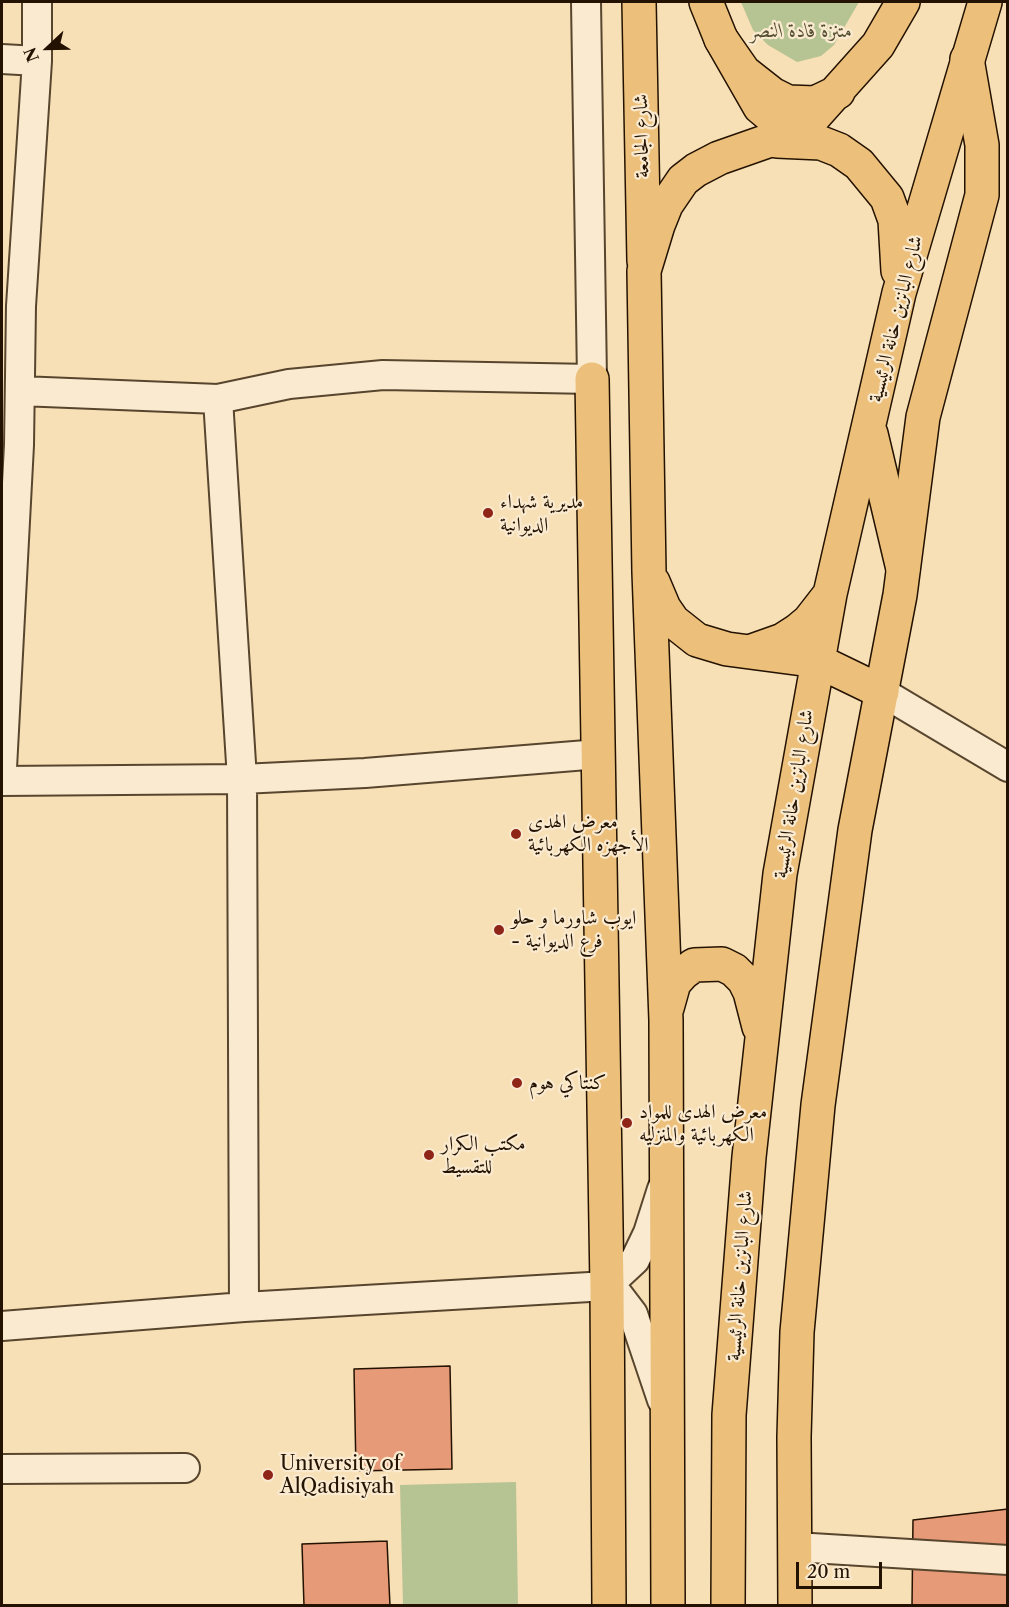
<!DOCTYPE html>
<meta charset="utf-8">
<style>
body{margin:0}
#map{position:relative;width:1009px;height:1607px;overflow:hidden;background:#f7dfb6;font-family:"Libre Caslon Text",serif}
canvas{display:block}
.frame{position:absolute;inset:0;border:3px solid #231200;pointer-events:none}
.north{position:absolute;left:18px;top:18px;width:60px;height:60px;-webkit-text-stroke:4px #faead0;paint-order:stroke;rotate:248deg;font-size:16px;font-weight:700;line-height:24px;text-align:center;color:#231200}
.north::after{content:'';display:block;margin:auto;width:21px;height:27px;background:#231200;clip-path:polygon(50% 0,100% 100%,50% 72%,0 100%)}
.scale{position:absolute;left:796px;top:1562px;width:86px;height:27px;box-sizing:border-box;border:3px solid #231200;border-top:0;padding-left:8px;font-size:18px;line-height:21px;white-space:nowrap;color:#231200;-webkit-text-stroke:4px #faead0;paint-order:stroke}
</style>
<div id="map">
<canvas width="1009" height="1607"></canvas>
<div class="frame"></div>
<div class="north">N</div>
<div class="scale">20 m</div>
</div>
<script>
const ctx = document.querySelector('canvas').getContext('2d');
ctx.lineJoin = 'round';
function fillPath(path, color) {
  ctx.fillStyle = color;
  ctx.fill(path, 'evenodd');
}
function shape(rows) {
  const path = new Path2D();
  for (const r of rows) {
    path.moveTo(r[0], r[1]);
    for (let i = 2; i < r.length; i += 2) path.lineTo(r[i], r[i + 1]);
  }
  return path;
}
function strokePath(path, color, width, dash) {
  ctx.strokeStyle = color;
  ctx.lineWidth = width;
  ctx.lineCap = dash ? 'butt' : 'round';
  ctx.setLineDash(dash || []);
  ctx.stroke(path);
}
function write(font, color, halo, rows, align = 'center') {
  ctx.font = font + ' "Libre Caslon Text",Amiri,serif';
  ctx.lineWidth = 4.5;
  ctx.setLineDash([]);
  ctx.textBaseline = 'middle';
  ctx.strokeStyle = halo;
  ctx.fillStyle = color;
  for (const [text, x, y, turn = 0] of rows) {
    ctx.save();
    ctx.translate(x, y);
    ctx.rotate((+turn || 0) * Math.PI / 180);
    ctx.textAlign = isNaN(turn) ? turn : align;
    if (halo) ctx.strokeText(text, 0, 0);
    ctx.fillText(text, 0, 0);
    ctx.restore();
  }
}
const green = shape([
 [741,2,859,2,834,45,821,56,797,62,768,45,753,30],
 [516,1482,518,1605,403,1605,400,1485]
]);
const building = shape([
 [450,1366,452,1469,356,1471,354,1369,450,1366],
 [1008,1509,1008,1606,912,1606,913,1520,1008,1509],
 [387,1541,390,1606,304,1606,302,1544,387,1541]
]);
const minor = shape([
 [2,59,37,61],
 [20,391,218,399,289,384,383,375,592,379,586,2],
 [218,399,242,779,244,1307],
 [882,692,1008,767],
 [2,768,19,445,21,306,37,61,37,2],
 [2,781,242,779,365,773,599,754],
 [607,1286,617,1293,633,1314,662,1400],
 [2,1326,244,1307,607,1286,635,1260,648,1233,662,1189],
 [2,1469,185,1468],
 [795,1547,1008,1560]
]);
const major = shape([
 [639,2,644,261],
 [706,2,721,39,760,107,790,132,814,140],
 [592,379,607,1286,609,1606],
 [795,1606,794,1437,797,1332,818,1105,855,830,900,595,923,417,982,195,982,145,967,59]
]);
const highway = shape([
 [721,39,744,72,772,94,788,102,815,103,838,92],
 [777,141,821,143,839,150,859,164,887,198,895,220,898,271],
 [871,434,903,569],
 [653,582,664,608,673,621,697,640,727,649,818,661,882,692],
 [752,651,783,640,797,631,809,621,830,594],
 [667,1008,674,983,683,973,694,965,722,964,734,970,744,980,750,992,759,1027],
 [668,1606,666,1020,649,572,644,271,658,225,666,205,683,180,696,170,719,158,779,137,810,121,878,45,903,2],
 [728,1606,729,1415,749,1157,780,874,830,594,899,293,985,2]
]);
const markers = [
 [488,513,6,"#8f2418"],
 [516,834,6,"#8f2418"],
 [499,930,6,"#8f2418"],
 [517,1083,6,"#8f2418"],
 [627,1123,6,"#8f2418"],
 [429,1155,6,"#8f2418"],
 [268,1475,6,"#8f2418"]
];
const parkNames = [
 ["متنزة قادة النصر",801,31]
];
const streetNames = [
 ["شارع الجامعة",642,136,-91],
 ["شارع البانزين خانة الرئيسية",896,319,-76],
 ["شارع البانزين خانة الرئيسية",794,794,-81],
 ["شارع البانزين خانة الرئيسية",740,1276,-86]
];
const poiNames = [
 ["مديرية شهداء",500,502],
 ["الديوانية",500,525],
 ["معرض الهدى",528,822],
 ["الأجهزه الكهربائية",528,845],
 ["ايوب شاورما و حلو",511,918],
 ["- فرع الديوانية",511,941],
 ["كنتاكي هوم",529,1083],
 ["معرض الهدى للمواد",639,1112],
 ["الكهربائية والمنزليه",639,1135],
 ["مكتب الكرار",441,1144],
 ["للتقسيط",441,1167],
 ["University of",280,1464],
 ["AlQadisiyah",280,1487]
];
fillPath(green, '#b6c393');
fillPath(building, '#e69a77');
strokePath(building, '#231200', 1.5);
strokePath(minor, '#58452e', 32);
strokePath(major, '#231200', 36);
strokePath(highway, '#231200', 36);
strokePath(minor, '#faead0', 28);
strokePath(major, '#ecc07b', 33);
strokePath(highway, '#ecc07b', 33);
for (const [x, y, r, color] of markers) {
  const dot = new Path2D();
  dot.arc(x, y, r, 0, 2 * Math.PI);
  ctx.fillStyle = color;
  ctx.fill(dot);
  strokePath(dot, '#faead0', 2);
}
write('italic 20px', '#565033', '#faead0', parkNames);
write('20px', '#231200', '#faead0', streetNames);
write('20px', '#231200', '#faead0', poiNames, 'left');
</script>
